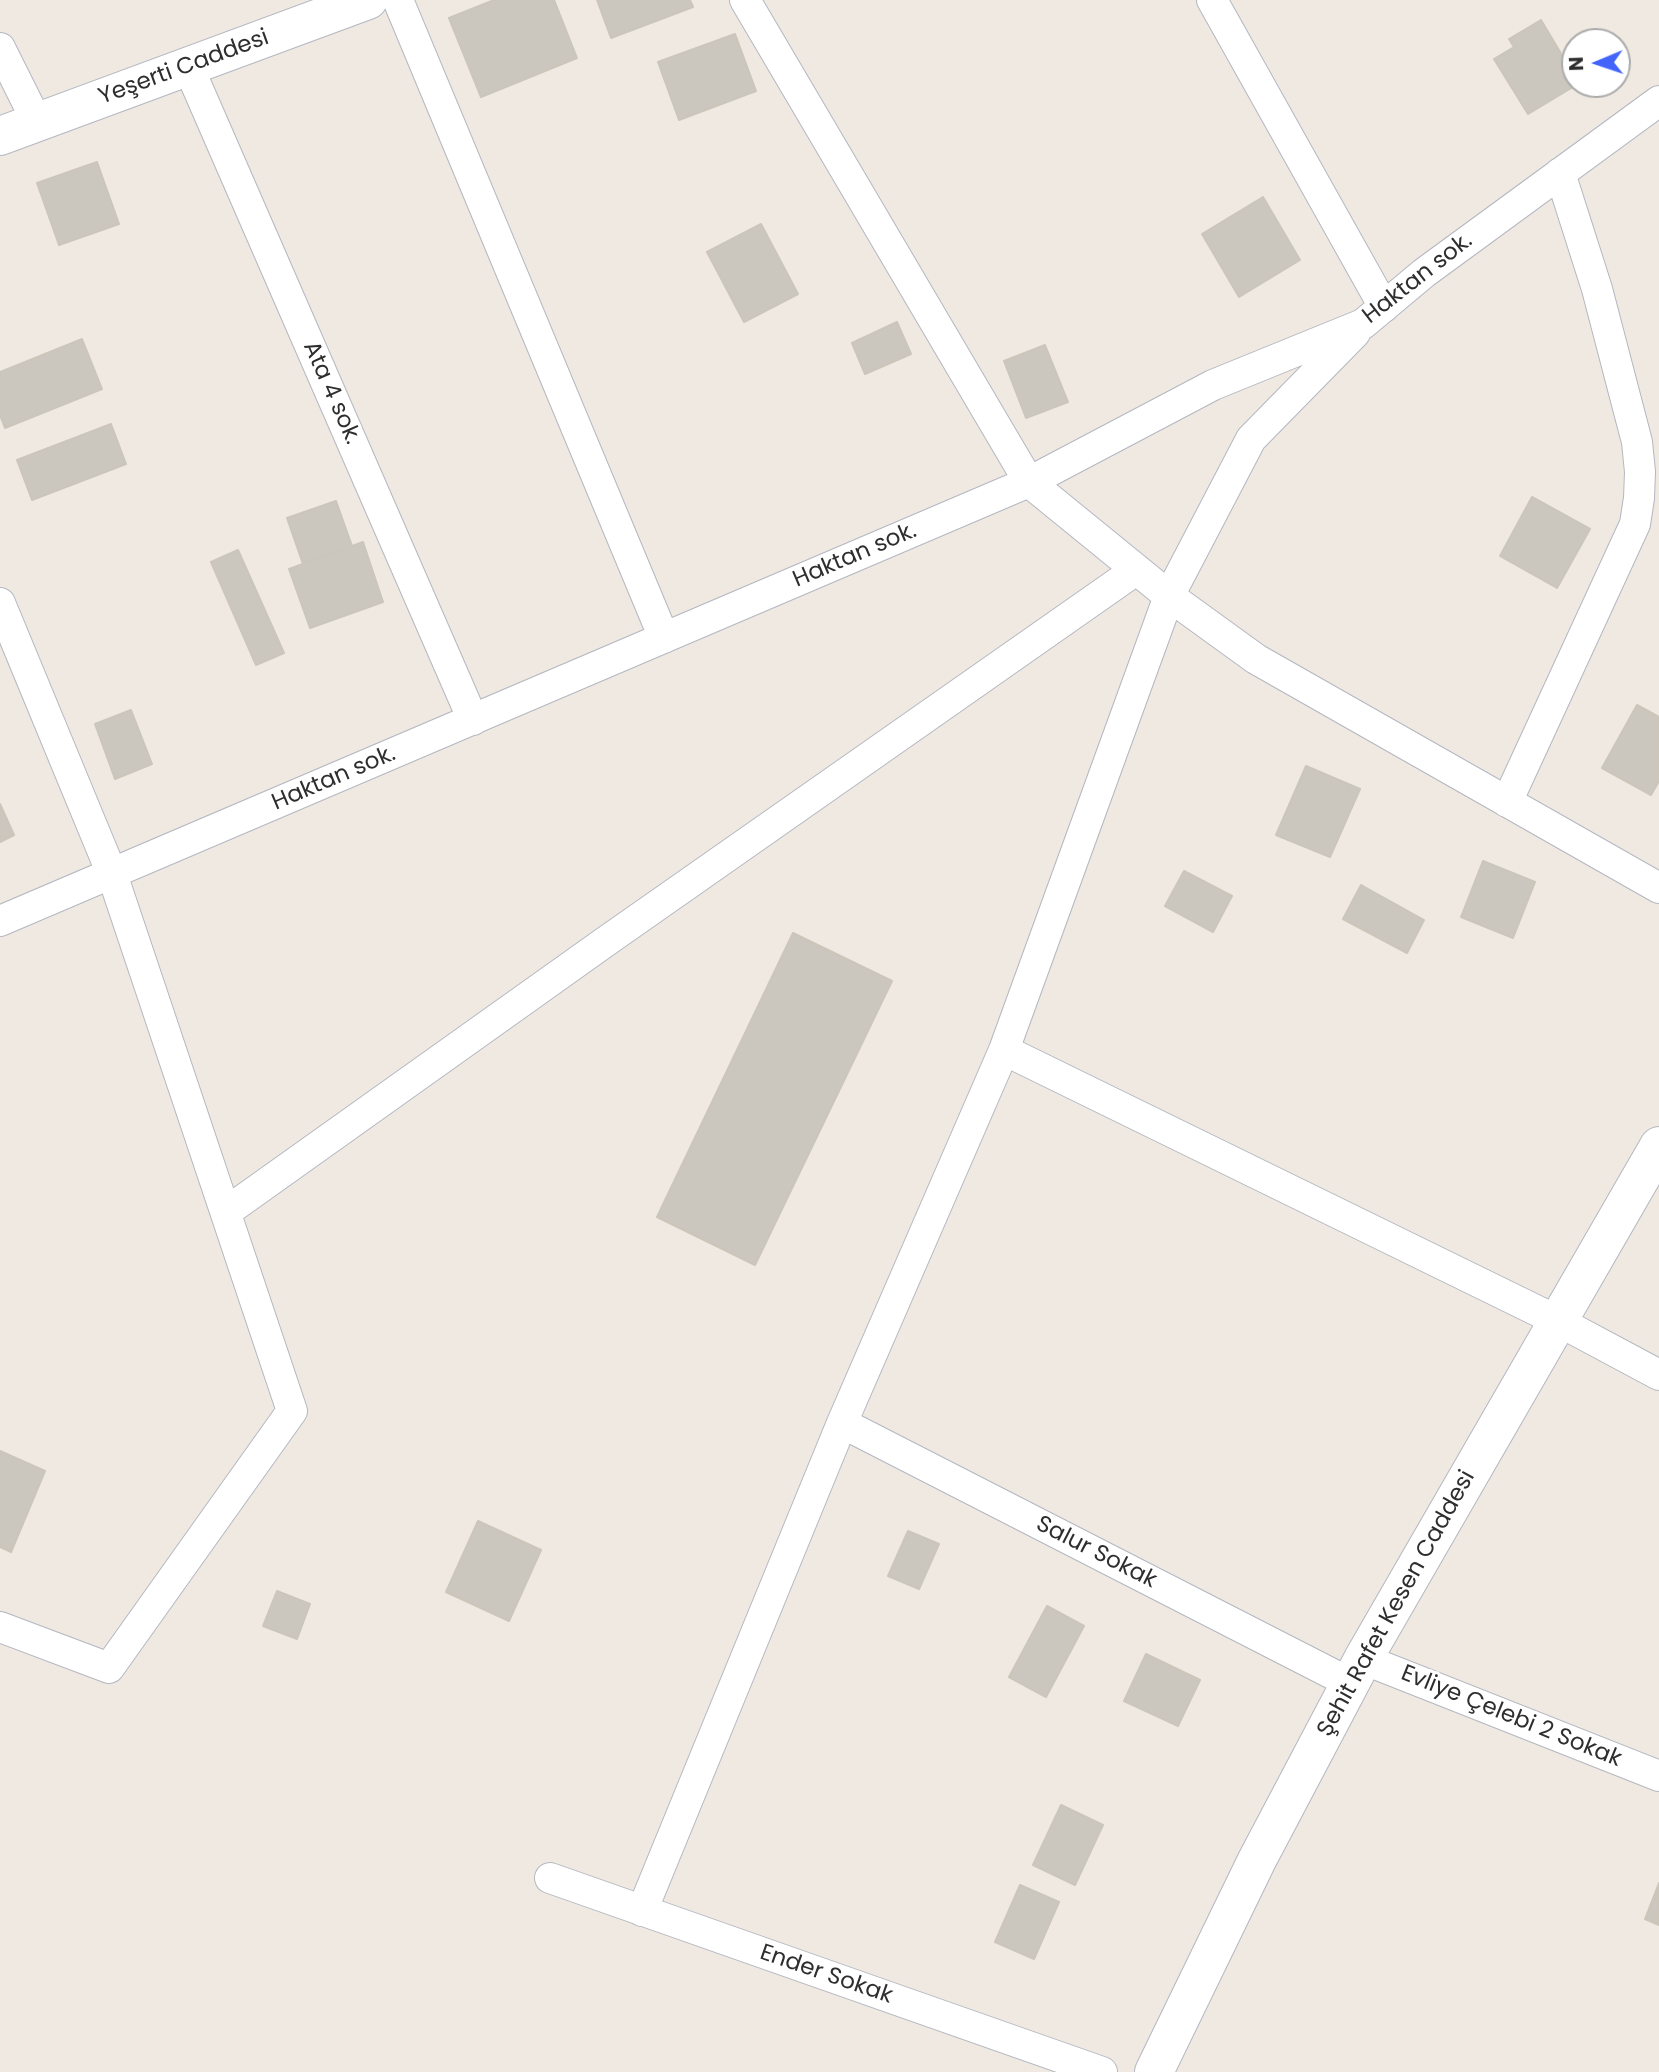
<!DOCTYPE html>
<meta charset="utf-8">
<style>
body{margin:0}
#map{position:relative;width:1659px;height:2072px;overflow:hidden;background:#efe9e1;font-family:Poppins,sans-serif}
canvas{display:block}
.north{position:absolute;left:1561px;top:28px;width:70px;height:70px;box-sizing:border-box;background:#fff;border:2px solid #ababab;border-radius:50%;rotate:268deg;font-size:19px;font-weight:700;line-height:28px;text-align:center;color:#2e2e2e}
.north::after{content:'';display:block;margin:auto;width:24px;height:32px;background:#4264fb;clip-path:polygon(50% 0,100% 100%,50% 72%,0 100%)}
</style>
<div id="map">
<canvas width="1659" height="2072"></canvas>
<div class="north">N</div>
</div>
<script>
const ctx = document.querySelector('canvas').getContext('2d');
ctx.lineJoin = 'round';
function fillPath(path, color) {
  ctx.fillStyle = color;
  ctx.fill(path, 'evenodd');
}
function shape(rows) {
  const path = new Path2D();
  for (const r of rows) {
    path.moveTo(r[0], r[1]);
    for (let i = 2; i < r.length; i += 2) path.lineTo(r[i], r[i + 1]);
  }
  return path;
}
function strokePath(path, color, width, dash) {
  ctx.strokeStyle = color;
  ctx.lineWidth = width;
  ctx.lineCap = dash ? 'butt' : 'round';
  ctx.setLineDash(dash || []);
  ctx.stroke(path);
}
function write(font, color, halo, rows, align = 'center') {
  ctx.font = font + ' Poppins,sans-serif';
  ctx.lineWidth = 6;
  ctx.setLineDash([]);
  ctx.textBaseline = 'middle';
  ctx.strokeStyle = halo;
  ctx.fillStyle = color;
  for (const [text, x, y, turn = 0] of rows) {
    ctx.save();
    ctx.translate(x, y);
    ctx.rotate((+turn || 0) * Math.PI / 180);
    ctx.textAlign = isNaN(turn) ? turn : align;
    if (halo) ctx.strokeText(text, 0, 0);
    ctx.fillText(text, 0, 0);
    ctx.restore();
  }
}
const building = shape([
 [494,0,554,0,577,58,481,97,449,18,494,0],
 [597,0,690,0,693,7,611,38,597,0],
 [1541,20,1575,77,1575,84,1578,84,1528,114,1494,59,1514,47,1509,39,1541,20],
 [735,34,756,91,679,120,658,62,735,34],
 [97,162,119,224,59,245,37,183,97,162],
 [1263,197,1300,260,1239,297,1202,234,1263,197],
 [761,224,798,294,744,322,707,252,761,224],
 [897,322,911,354,865,374,852,343,897,322],
 [82,339,102,389,5,428,0,415,0,372,82,339],
 [1045,345,1068,402,1026,418,1004,361,1045,345],
 [111,424,126,464,32,500,17,460,111,424],
 [1532,497,1590,529,1557,588,1500,556,1532,497],
 [336,501,352,546,303,564,287,518,336,501],
 [363,542,383,602,310,628,289,569,363,542],
 [238,550,284,653,256,665,211,562,238,550],
 [1637,705,1659,717,1659,781,1651,795,1602,768,1637,705],
 [131,710,152,764,115,779,95,724,131,710],
 [1306,766,1360,789,1330,857,1276,835,1306,766],
 [0,804,14,835,0,842,0,804],
 [1483,861,1535,882,1513,938,1461,917,1483,861],
 [1184,871,1232,896,1213,932,1165,906,1184,871],
 [1361,885,1424,920,1407,953,1343,919,1361,885],
 [793,933,892,981,755,1265,657,1217,793,933],
 [0,1451,45,1471,11,1552,0,1547,0,1451],
 [478,1521,541,1550,509,1621,446,1592,478,1521],
 [908,1531,939,1544,919,1589,888,1576,908,1531],
 [277,1591,310,1604,297,1639,263,1626,277,1591],
 [1047,1606,1084,1626,1046,1697,1009,1677,1047,1606],
 [1146,1654,1200,1680,1178,1726,1124,1701,1146,1654],
 [1061,1805,1103,1825,1075,1885,1033,1865,1061,1805],
 [1659,1883,1659,1925,1645,1919,1659,1883],
 [1020,1885,1059,1902,1034,1959,995,1942,1020,1885]
]);
const minor = shape([
 [398,0,664,638],
 [745,0,1029,482,1169,596,1256,659,1659,888],
 [1212,0,1384,307],
 [0,48,37,122],
 [188,66,473,720],
 [0,603,112,874,292,1411,109,1668,0,1627],
 [1507,802,1635,524,1639,498,1640,472,1637,442,1597,289,1560,173],
 [0,921,1029,482,1213,385,1363,324,1424,273,1659,101],
 [1004,1050,1558,1321,1659,1375],
 [226,1212,605,942,1136,570],
 [842,1423,1350,1683],
 [1363,1659,1659,1776],
 [550,1878,1102,2072],
 [642,1911,842,1423,1004,1050,1169,596,1251,439,1355,333]
]);
const tertiary = shape([
 [0,136,368,0],
 [1154,2072,1257,1860,1363,1659,1659,1146]
]);
const streetNames = [
 ["Yeşerti Caddesi",184,68,-20],
 ["Haktan sok.",1418,279,-38],
 ["Ata 4 sok.",331,393,66],
 ["Haktan sok.",855,556,-23],
 ["Haktan sok.",334,779,-23],
 ["Salur Sokak",1096,1553,27],
 ["Şehit Rafet Kesen Caddesi",1397,1604,-61],
 ["Evliye Çelebi 2 Sokak",1511,1717,22],
 ["Ender Sokak",826,1975,19]
];
fillPath(building, '#cbc7bf');
strokePath(building, '#cbc5ba', 2);
strokePath(minor, '#b4b7c1', 32);
strokePath(tertiary, '#b4b7c1', 40);
strokePath(minor, '#fff', 30);
strokePath(tertiary, '#fff', 38);
write('23px', '#2e2e2e', '#fff', streetNames);
</script>
